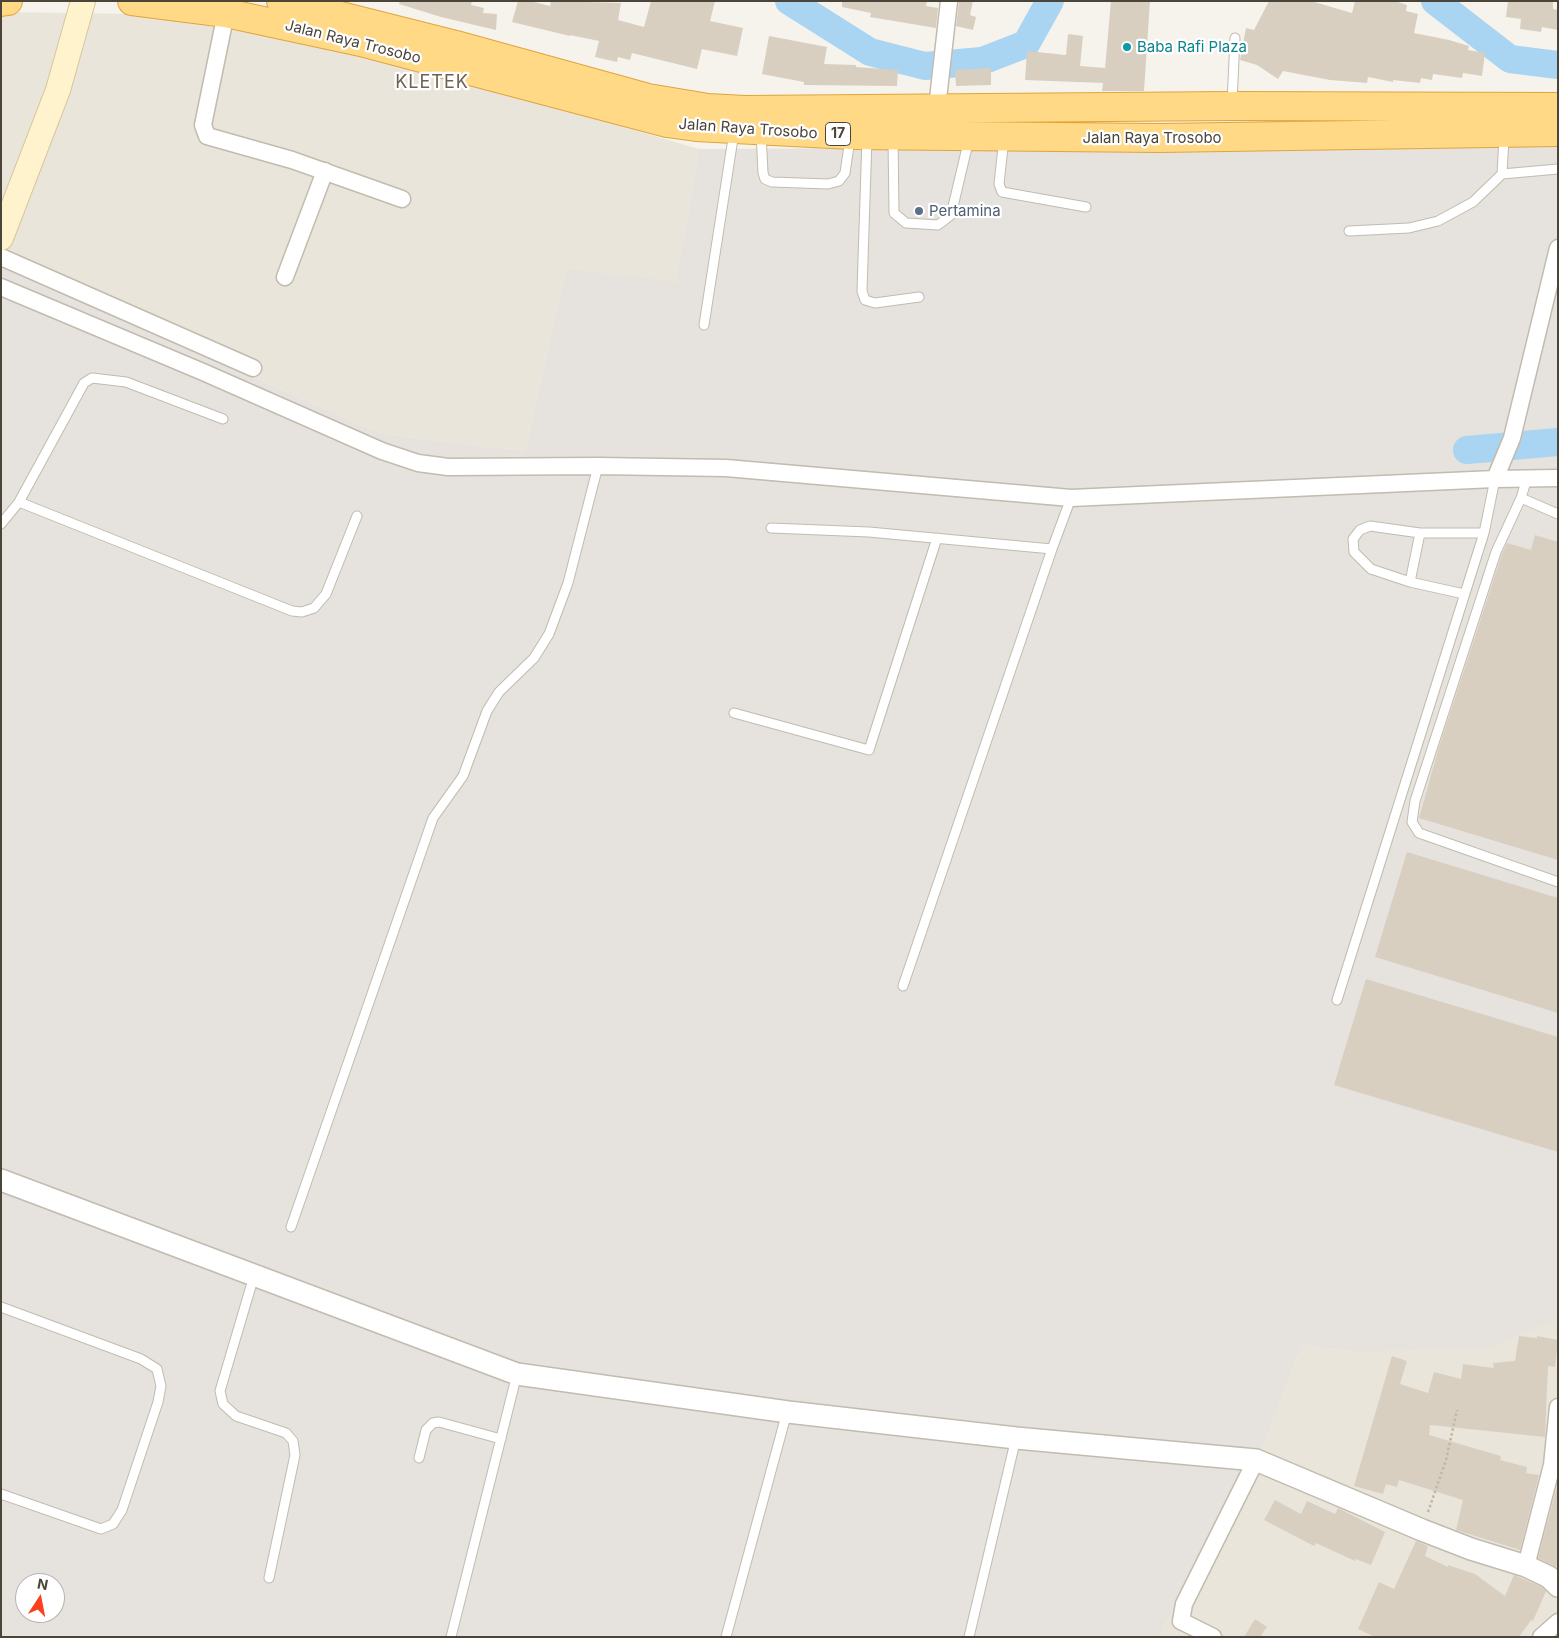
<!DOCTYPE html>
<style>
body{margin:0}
#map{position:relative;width:1559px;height:1638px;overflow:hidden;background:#f6f3ec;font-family:Inter,sans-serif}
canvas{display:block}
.frame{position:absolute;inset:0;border:2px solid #4b4439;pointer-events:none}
.north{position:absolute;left:15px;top:1573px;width:50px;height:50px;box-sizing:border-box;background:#fff;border:1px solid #b7b4b0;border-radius:50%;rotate:11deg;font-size:14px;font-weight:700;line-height:20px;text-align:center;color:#4b4439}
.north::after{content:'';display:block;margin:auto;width:18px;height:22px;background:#fc3f1d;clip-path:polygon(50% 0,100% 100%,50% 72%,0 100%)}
</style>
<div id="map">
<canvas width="1559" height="1638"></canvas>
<div class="frame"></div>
<div class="north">N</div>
</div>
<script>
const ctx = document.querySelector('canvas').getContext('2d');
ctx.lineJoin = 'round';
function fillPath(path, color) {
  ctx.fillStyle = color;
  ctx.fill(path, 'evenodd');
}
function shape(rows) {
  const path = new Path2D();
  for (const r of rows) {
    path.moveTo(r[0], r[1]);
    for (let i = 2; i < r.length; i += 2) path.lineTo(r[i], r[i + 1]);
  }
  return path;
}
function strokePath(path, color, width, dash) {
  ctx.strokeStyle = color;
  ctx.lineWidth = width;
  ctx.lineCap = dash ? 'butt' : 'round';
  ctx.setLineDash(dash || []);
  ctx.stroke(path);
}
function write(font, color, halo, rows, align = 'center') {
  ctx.font = font + ' Inter,sans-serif';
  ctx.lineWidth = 4.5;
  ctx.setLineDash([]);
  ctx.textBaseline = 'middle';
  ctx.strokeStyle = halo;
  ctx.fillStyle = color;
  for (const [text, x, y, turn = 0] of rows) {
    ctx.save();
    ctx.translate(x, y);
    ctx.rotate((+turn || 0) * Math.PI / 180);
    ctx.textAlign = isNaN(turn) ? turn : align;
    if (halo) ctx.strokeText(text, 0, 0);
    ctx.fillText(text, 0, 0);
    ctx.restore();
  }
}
const residential = shape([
 [1,12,132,14,358,50,699,149,676,283,566,268,525,451,383,434,4,268,1,273],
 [1558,1319,1558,1637,1158,1637,1252,1475,1302,1345,1356,1352]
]);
const industrial = shape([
 [1558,145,1558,1319,1491,1347,1356,1352,1302,1345,1252,1475,1158,1637,1,1637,1,273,3,268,383,434,525,451,566,268,676,282,699,149],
 [25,1583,55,1583,55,1613,25,1613]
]);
const river = shape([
 [789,1,870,52,925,66,982,61,1026,44,1050,1],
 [1435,1,1510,59,1558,65],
 [1467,450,1558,442]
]);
const building = shape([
 [400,1,472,1,471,5,484,8,483,13,497,14,496,30,441,17,399,4],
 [518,1,530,1,550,6,551,1,621,3,618,20,644,27,651,1,715,1,710,21,743,28,737,56,702,49,697,69,632,53,630,60,618,57,617,62,595,57,599,41,570,35,570,36,512,22],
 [842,1,927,1,926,6,938,8,936,28,870,17,871,13,842,7],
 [959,1,973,1,970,15,976,17,973,30,956,26],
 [1111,1,1150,1,1144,91,1102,91,1103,83,1025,80,1027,51,1066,55,1068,34,1083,36,1080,66,1105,68],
 [1269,1,1311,1,1352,13,1355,1,1395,1,1407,5,1406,11,1418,14,1414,33,1449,40,1469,46,1468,50,1485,53,1482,76,1463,73,1462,78,1433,74,1432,80,1421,78,1420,83,1393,80,1393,82,1368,77,1367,83,1330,80,1283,71,1278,79,1257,65,1240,60,1246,28,1254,30],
 [1508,1,1553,1,1553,9,1558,10,1558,30,1542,27,1541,32,1520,29,1521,19,1506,17],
 [769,36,827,47,824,64,856,65,856,67,898,70,897,86,804,85,804,82,762,74],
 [991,68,991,85,956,86,955,70],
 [1535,535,1558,542,1558,860,1419,818,1439,747,1502,554,1507,543,1531,550],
 [1407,852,1558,898,1558,1013,1375,957],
 [1366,979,1558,1037,1558,1152,1334,1085],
 [1519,1336,1537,1338,1537,1336,1558,1340,1555,1367,1548,1366,1545,1437,1430,1425,1429,1435,1501,1456,1500,1460,1527,1467,1526,1473,1539,1475,1520,1550,1456,1530,1463,1500,1399,1480,1397,1487,1386,1484,1383,1494,1354,1486,1392,1356,1407,1361,1400,1384,1428,1393,1434,1372,1461,1379,1463,1364,1494,1368,1493,1363,1515,1361],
 [1558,1483,1558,1563,1556,1567,1538,1558],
 [1275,1500,1301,1514,1307,1501,1335,1514,1338,1508,1385,1532,1371,1565,1356,1559,1355,1561,1316,1543,1314,1546,1264,1520],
 [1416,1541,1428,1546,1425,1556,1448,1567,1448,1565,1475,1574,1505,1596,1514,1575,1542,1587,1546,1591,1533,1621,1531,1620,1519,1637,1375,1637,1358,1629,1379,1582,1394,1589],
 [1255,1619,1267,1627,1260,1637,1244,1637]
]);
const path = shape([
 [1428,1512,1446,1460,1457,1410]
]);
const service = shape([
 [1232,103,1235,38],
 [761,132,763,173,765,179,772,182,828,184,839,181,845,173,850,139],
 [867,138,862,291,865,300,875,303,919,297],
 [893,138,894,213,906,223,938,225,951,215,969,139],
 [1004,138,999,184,1002,192,1086,207],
 [1502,174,1504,137],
 [1349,231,1409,228,1438,221,1473,202,1502,174,1558,169],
 [704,325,734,132],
 [1527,478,1521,498,1558,514],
 [1521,498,1496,552,1415,801,1412,822,1419,833,1558,882],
 [19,502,292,611,302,612,314,608,326,594,357,516],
 [1,524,19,502,84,383,92,378,126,382,223,419],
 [771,528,869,532,1052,549,1071,498],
 [1410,582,1420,533],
 [1464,594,1410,582,1371,569,1354,552,1353,539,1360,530,1370,526,1420,533,1484,533],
 [734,713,869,750,937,538],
 [903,986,1052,549],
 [1337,1000,1484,533,1495,479],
 [291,1227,433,818,463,776,487,711,499,692,534,658,549,634,568,583,598,466],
 [254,1276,220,1391,223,1404,236,1416,286,1433,293,1441,295,1455,269,1578],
 [1,1307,141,1359,157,1369,161,1386,158,1402,122,1510,113,1524,101,1529,1,1494],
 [419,1458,426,1430,433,1423,439,1422,501,1439],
 [451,1637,517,1374],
 [726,1637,787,1412],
 [969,1637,1016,1438]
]);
const minor = shape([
 [226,13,203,125,207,136,292,160,402,199],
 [937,108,949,1],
 [1,257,253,368],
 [285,277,325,171],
 [1,287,203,372,382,451,418,463,448,467,598,466,726,468,1071,498,1495,479,1558,478],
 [1495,479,1512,438,1558,248],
 [1526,1566,1552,1465,1558,1407],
 [1213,1637,1181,1621,1184,1604,1256,1460],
 [1541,1637,1558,1622]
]);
const tertiary = shape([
 [1,1180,517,1374,788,1412,1016,1438,1256,1460,1422,1530,1471,1549,1526,1566,1549,1577,1558,1586]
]);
const secondary = shape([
 [1,238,58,90,83,1]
]);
const trunk = shape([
 [132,1,226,13,361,42,667,123,696,127,851,135,1159,138,1558,132],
 [281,1,456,45,648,98,708,108,744,110,1232,106,1558,107],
 [1,2,8,1]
]);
const markers = [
 [1127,47,5,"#0f9aa8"],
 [919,211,5,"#5c6f8a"]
];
const shields = [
 [838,134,25]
];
const shieldNames = [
 ["17",838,134]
];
const streetNames = [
 ["Jalan Raya Trosobo",353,42,14],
 ["Jalan Raya Trosobo",748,129,4],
 ["Jalan Raya Trosobo",1152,138]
];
const cultureNames = [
 ["Baba Rafi Plaza",1137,47]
];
const serviceNames = [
 ["Pertamina",929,211]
];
const quarterNames = [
 ["KLETEK",432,83]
];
fillPath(residential, '#eae5da');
fillPath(industrial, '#e6e2dd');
strokePath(river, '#a9d4f2', 28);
fillPath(building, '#d8cfc1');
strokePath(service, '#c2bbae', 11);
strokePath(minor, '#c2bbae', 19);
strokePath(tertiary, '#c2bbae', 24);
strokePath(secondary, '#d6c79b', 26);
strokePath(trunk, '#e0a43c', 30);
strokePath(path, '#c4b79f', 2.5, [2.5, 2.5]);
strokePath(service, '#fff', 9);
strokePath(minor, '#fff', 16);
strokePath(tertiary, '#fff', 21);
strokePath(secondary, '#fff3cd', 24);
strokePath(trunk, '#ffd985', 28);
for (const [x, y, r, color] of markers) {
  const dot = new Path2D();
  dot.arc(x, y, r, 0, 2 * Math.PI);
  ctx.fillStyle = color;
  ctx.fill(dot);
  strokePath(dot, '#fff', 2);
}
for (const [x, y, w] of shields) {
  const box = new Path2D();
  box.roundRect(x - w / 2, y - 11.5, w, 23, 4);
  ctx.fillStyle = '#fff';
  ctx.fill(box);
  strokePath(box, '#4b4439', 1);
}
write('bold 14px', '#4b4439', null, shieldNames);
write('15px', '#4b4439', '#fff', streetNames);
write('15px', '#0d838f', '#fff', cultureNames, 'left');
write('15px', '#4e5e75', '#fff', serviceNames, 'left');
ctx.letterSpacing = '1px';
write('18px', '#6e6250', '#fff', quarterNames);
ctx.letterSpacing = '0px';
</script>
